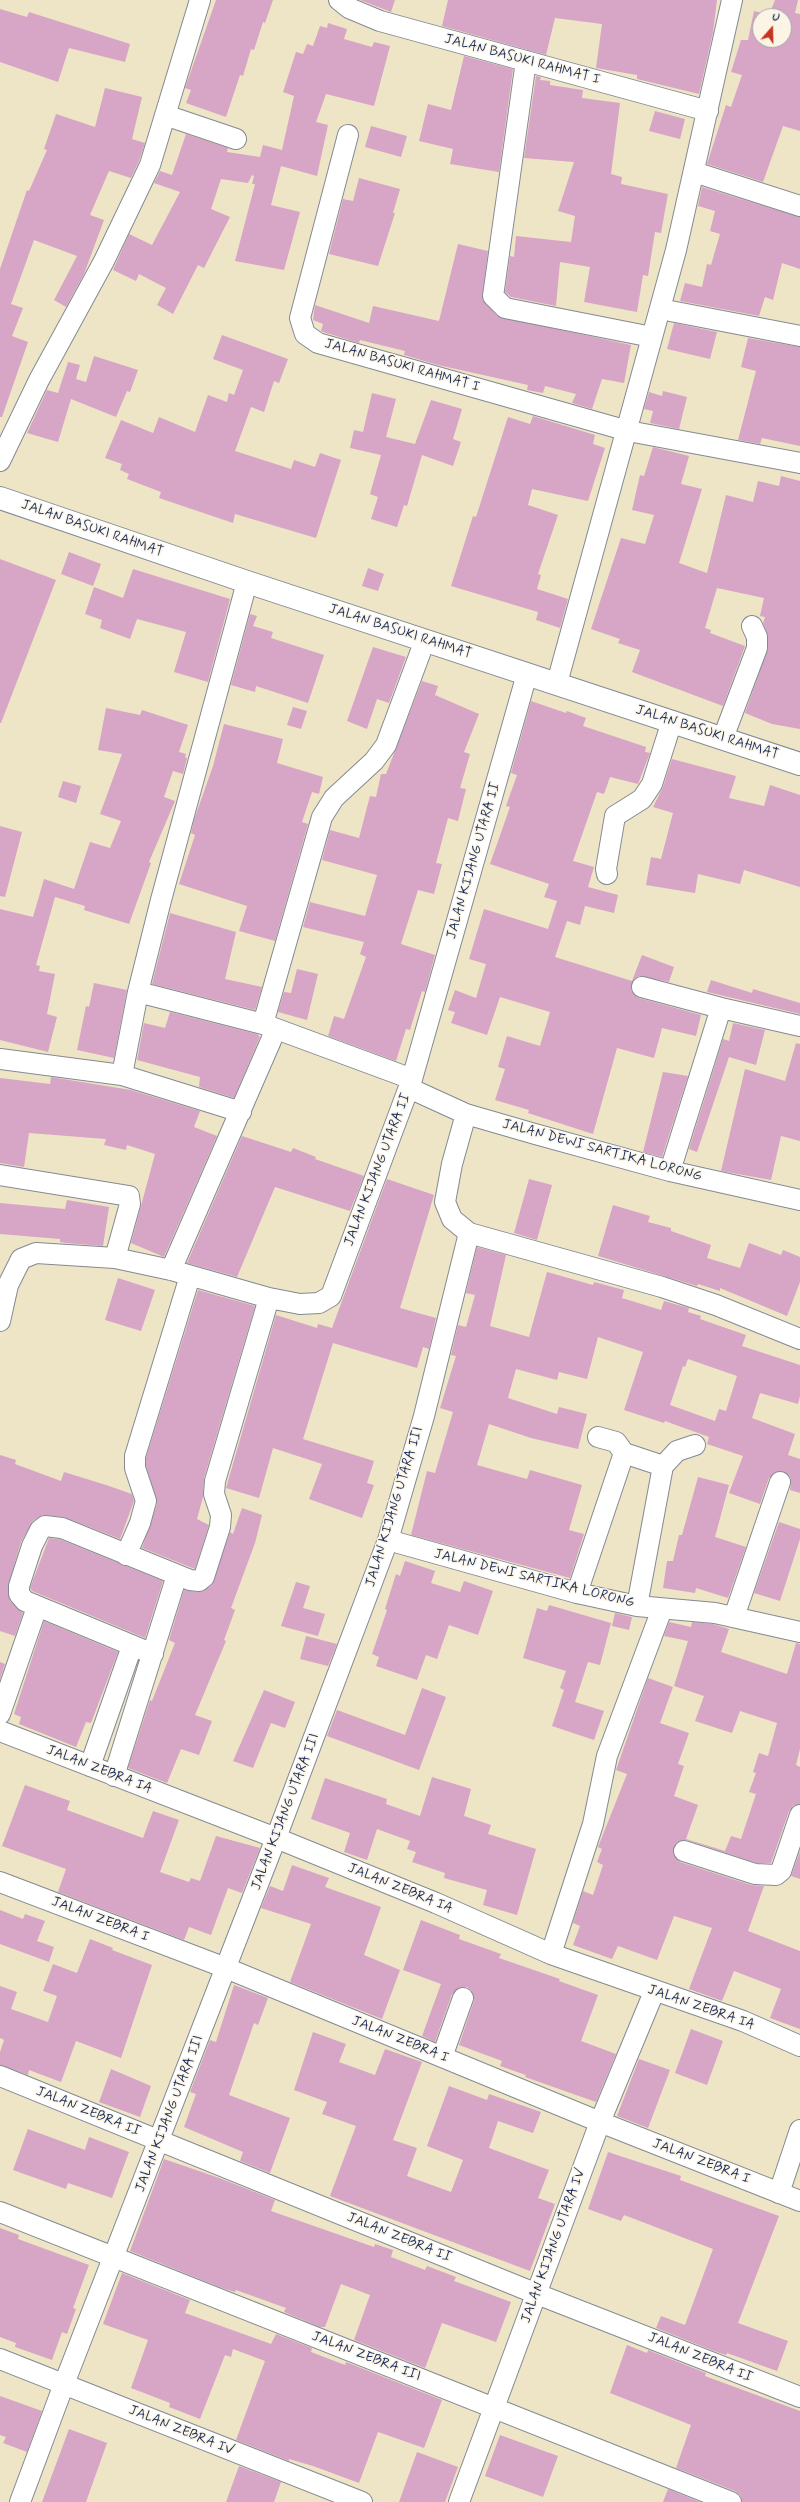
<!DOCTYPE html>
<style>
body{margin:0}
#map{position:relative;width:800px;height:2502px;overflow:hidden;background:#eee5c7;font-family:Mynerve,sans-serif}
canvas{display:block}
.north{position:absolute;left:752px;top:8px;width:40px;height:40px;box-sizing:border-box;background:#fcf5e5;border:1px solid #a2a6af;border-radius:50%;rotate:20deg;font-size:11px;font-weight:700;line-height:16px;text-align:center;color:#1b2f5e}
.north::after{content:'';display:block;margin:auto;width:14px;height:18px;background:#c8321e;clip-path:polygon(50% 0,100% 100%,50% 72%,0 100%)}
</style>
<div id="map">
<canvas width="800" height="2502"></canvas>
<div class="north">U</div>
</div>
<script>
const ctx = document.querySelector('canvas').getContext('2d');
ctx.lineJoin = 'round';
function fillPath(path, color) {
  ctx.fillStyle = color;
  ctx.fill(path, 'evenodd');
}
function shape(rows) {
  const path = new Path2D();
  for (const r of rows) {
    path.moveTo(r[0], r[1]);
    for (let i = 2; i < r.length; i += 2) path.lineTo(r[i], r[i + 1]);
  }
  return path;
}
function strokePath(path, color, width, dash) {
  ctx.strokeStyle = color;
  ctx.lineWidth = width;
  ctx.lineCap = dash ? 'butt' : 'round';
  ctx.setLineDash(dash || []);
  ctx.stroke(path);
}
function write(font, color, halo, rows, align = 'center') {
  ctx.font = font + ' Mynerve,sans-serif';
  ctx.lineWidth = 3;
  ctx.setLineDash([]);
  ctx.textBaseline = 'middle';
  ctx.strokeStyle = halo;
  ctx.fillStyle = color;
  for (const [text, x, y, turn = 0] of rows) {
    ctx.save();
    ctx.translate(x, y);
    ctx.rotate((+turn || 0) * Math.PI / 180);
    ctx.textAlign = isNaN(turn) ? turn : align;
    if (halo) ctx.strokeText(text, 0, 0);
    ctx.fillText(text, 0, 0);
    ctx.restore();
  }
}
const building = shape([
 [216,0,273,0,265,23,263,22,254,50,251,49,243,76,240,75,226,117,186,103,191,90,185,88],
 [360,0,395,0,391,12],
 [448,0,717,0,713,32,699,94,637,79,637,75,596,68,602,24,555,18,546,55,442,26],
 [775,0,798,0,795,13,800,14,800,131,783,126,763,182,707,164,726,105,731,107,742,75,731,72,741,40,748,40,754,11,769,15],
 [760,16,784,16,784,40,760,40],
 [0,9,27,17,29,12,130,44,125,62,69,48,58,82,0,62],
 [328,23,347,29,344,39,372,47,374,42,390,46,374,106,326,94,316,122,328,125,317,176,281,166,271,205,300,212,284,270,235,261,255,184,252,184,254,176,252,175,248,183,221,179,211,209,230,217,204,268,198,265,173,314,157,305,166,288,139,274,136,281,113,270,129,234,152,245,180,192,154,183,160,171,172,175,186,134,228,148,227,152,260,157,263,145,282,150,294,96,283,92,296,52,303,54,307,44,313,46,320,26,327,28],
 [464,56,513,69,499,172,450,164,453,149,419,141,428,104,451,110],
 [536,76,541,77,540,80,550,81,550,85,583,90,582,98,620,103,611,174,622,177,621,184,668,194,661,233,655,232,648,276,643,275,637,312,584,302,590,267,560,262,556,306,511,297,505,292,510,256,514,257,516,236,571,242,575,216,558,211,574,162,524,158],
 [105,88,142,97,132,139,145,143,139,161,131,178,109,171,90,215,104,220,84,274,66,307,54,300,77,256,34,240,11,304,23,308,12,336,28,342,2,417,0,417,0,269,27,190,29,191,47,150,44,149,56,114,95,127],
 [655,111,685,119,680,139,649,131],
 [371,126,407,136,401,157,365,147],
 [359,178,400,189,393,213,395,213,378,266,329,254,343,199,353,201],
 [702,187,800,217,800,269,782,263,773,300,765,297,759,316,680,301,685,283,702,287,707,264,711,265,720,234,710,231,715,211,698,206],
 [458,244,488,251,482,299,497,316,631,345,624,383,602,379,592,409,572,403,576,394,545,386,543,393,527,390,528,385,438,365,404,355,405,351,360,340,359,343,323,332,321,331,323,324,313,320,315,305,369,323,373,306,439,321],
 [674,323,717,332,710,359,667,349],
 [222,335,288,359,279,383,274,381,264,412,251,407,235,451,291,469,294,460,315,467,320,453,341,460,316,538,235,514,233,523,159,498,161,492,127,479,129,474,120,470,122,464,105,458,121,420,153,433,159,417,195,432,208,395,227,402,229,393,234,395,243,370,213,359],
 [748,338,800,347,800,446,762,438,760,444,738,440,756,371,741,367],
 [94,356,138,370,130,392,127,391,116,417,71,399,58,442,27,433,47,390,58,393,68,362,80,365,76,379,86,382],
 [663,391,687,397,679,429,650,423,653,411,644,409,649,392,662,396],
 [372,393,396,399,386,437,415,444,431,400,462,409,453,439,461,442,453,466,422,455,407,506,404,505,397,527,371,519,378,497,370,494,381,455,350,448,354,430,363,432],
 [533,416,595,435,593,444,605,448,588,501,532,489,528,505,558,515,538,574,541,575,537,589,568,599,560,628,536,620,538,612,451,586,473,516,476,517,508,417,530,424],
 [653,447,689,456,681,484,702,489,679,563,707,573,726,495,753,502,758,481,779,486,781,476,800,481,800,729,772,724,745,713,768,648,768,637,763,623,765,617,760,616,764,598,717,588,705,628,711,630,710,633,745,646,723,706,632,672,640,650,618,643,620,639,591,629,621,538,645,544,654,515,632,510,640,475,644,476],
 [69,552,101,564,93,586,61,574],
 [0,559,56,580,1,723,0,723],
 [368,568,384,574,378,591,362,586],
 [133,569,230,599,208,682,174,672,186,632,137,619,130,639,100,628,102,620,85,614,94,587,123,598],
 [250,614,257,616,253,626,273,632,271,638,324,655,308,703,256,686,255,692,231,685],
 [373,647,406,657,389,703,377,699,367,729,347,721],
 [422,681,438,686,435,695,479,714,464,752,470,754,460,788,466,789,458,821,448,818,436,863,442,864,434,894,418,890,401,944,435,955,425,992,422,991,410,1030,406,1029,396,1061,328,1036,334,1016,344,1019,366,957,360,954,364,942,303,927,310,902,365,916,377,875,322,860,330,830,359,838,370,796,376,797,381,774,386,774],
 [531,701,566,713,567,711,586,718,583,726,646,747,645,752,650,753,638,784,610,777,604,794,597,792,573,861,594,867,588,887,618,895,614,913,585,906,580,925,567,921,555,957,632,981,642,955,674,967,669,982,639,976,634,979,631,990,639,998,701,1015,696,1036,662,1028,654,1058,617,1048,593,1134,528,1113,529,1110,495,1100,505,1069,498,1067,507,1036,540,1046,550,1012,500,997,487,1035,451,1023,455,1012,448,1010,455,990,476,998,486,964,469,959,484,909,548,929,557,901,544,897,549,884,490,864,510,807,506,806,517,775,511,773],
 [293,707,307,711,301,729,287,725],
 [106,708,140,715,142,710,188,725,179,752,186,754,185,757,187,758,183,774,173,771,164,797,175,801,149,862,151,863,129,924,84,910,85,906,55,897,36,965,40,966,39,971,55,974,47,1014,57,1017,48,1052,0,1040,0,909,33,917,44,879,74,889,90,842,110,848,121,821,100,814,122,754,98,750],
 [224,724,283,739,277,763,323,777,319,794,312,792,302,822,308,824,275,941,239,931,247,906,179,884,195,835,191,833,194,820,213,766],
 [672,759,736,776,729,798,764,806,770,785,800,795,800,887,744,870,740,884,698,874,695,893,646,885,651,857,661,859,673,813,653,807,663,787],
 [63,781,81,786,76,803,58,797],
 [0,826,22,832,5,897,0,896],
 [170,913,236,932,225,979,262,987,255,1010,152,984],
 [297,969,318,974,307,1020,278,1012,284,992,291,993],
 [711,980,752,993,753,989,800,1003,800,1014,707,992],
 [94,983,127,990,114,1058,77,1050,86,1006,89,1007],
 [170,1012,257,1034,260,1037,234,1098,199,1087,200,1077,137,1060,144,1023,165,1028],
 [733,1023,765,1030,756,1065,729,1057,697,1152,689,1149,723,1039,729,1041],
 [796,1043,800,1044,800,1141,781,1136,771,1180,721,1171,745,1069,785,1081],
 [663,1072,688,1076,662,1157,643,1152],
 [51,1077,131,1090,200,1111,194,1127,217,1136,164,1257,131,1243,155,1154,127,1145,126,1150,104,1145,106,1139,29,1133,24,1167,0,1163,0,1078,50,1084],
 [242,1136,291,1152,293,1148,316,1157,315,1159,364,1176,350,1211,275,1187,237,1277,187,1263],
 [387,1179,434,1195,400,1308,436,1318,429,1349,423,1347,417,1368,333,1343,303,1439,374,1461,367,1483,374,1485,362,1518,309,1499,322,1464,273,1448,259,1498,226,1488,276,1315,317,1328,318,1324,332,1328],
 [529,1179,552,1185,537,1240,514,1233],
 [67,1200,109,1207,103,1246,66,1243,60,1242,60,1239,0,1234,0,1203,65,1209],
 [613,1205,650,1216,648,1222,671,1228,671,1231,711,1245,707,1258,740,1268,749,1243,781,1255,783,1250,800,1257,800,1282,787,1316,720,1288,720,1291,698,1284,697,1286,598,1256],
 [477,1247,506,1255,490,1326,529,1337,547,1272,593,1285,594,1282,624,1290,622,1298,661,1310,664,1301,689,1308,688,1312,701,1316,700,1319,746,1335,742,1346,800,1365,800,1396,798,1404,760,1393,752,1418,795,1434,788,1455,800,1459,800,1493,790,1490,791,1480,789,1475,778,1471,769,1478,760,1504,729,1493,743,1456,707,1444,709,1437,665,1421,664,1423,624,1410,643,1352,598,1337,587,1379,559,1372,557,1380,516,1369,508,1398,557,1414,559,1407,587,1414,578,1449,531,1438,489,1424,477,1465,527,1479,530,1470,582,1485,569,1530,584,1534,570,1578,411,1535,427,1471,435,1473,453,1412,440,1408,456,1356,451,1355,458,1325,466,1327,475,1295,466,1293],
 [688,1359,737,1376,726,1411,719,1409,715,1421,670,1405,683,1366,685,1367],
 [118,1278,155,1290,141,1331,105,1320],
 [198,1290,255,1306,204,1478,203,1497,197,1519,209,1525,195,1569,142,1548,157,1504,146,1466,146,1458],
 [0,1455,16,1460,15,1464,61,1481,64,1472,106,1485,132,1494,134,1501,120,1539,64,1517,42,1515,33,1521,21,1542,8,1586,10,1601,23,1613,15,1636,0,1631],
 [698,1477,729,1485,715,1537,746,1547,728,1598,696,1588,695,1593,663,1588,667,1561,673,1561,679,1535,682,1535],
 [242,1508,262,1515,255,1543,231,1608,235,1610,224,1640,226,1641,195,1715,212,1721,199,1755,181,1749,167,1783,128,1768,150,1700,152,1701,175,1643,169,1640,184,1590,198,1592,211,1586,230,1532,233,1534],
 [779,1522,800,1529,800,1539,780,1601,754,1593],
 [49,1538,59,1539,163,1581,145,1638,32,1591,30,1588],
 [405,1561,435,1571,431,1583,460,1592,464,1581,493,1591,478,1635,449,1625,437,1659,426,1655,417,1680,376,1666,379,1657,372,1654,387,1610,385,1609,396,1574,400,1576],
 [296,1582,310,1586,303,1608,325,1614,318,1636,281,1626],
 [549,1605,611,1623,600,1665,588,1662,575,1702,604,1711,594,1740,552,1726,564,1690,560,1688,566,1671,523,1658,537,1608,547,1611],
 [615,1613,632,1617,629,1630,612,1626],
 [44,1621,118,1652,91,1723,86,1722,76,1747,19,1724,21,1717,14,1714],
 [669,1622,691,1627,692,1622,713,1624,729,1629,721,1652,787,1674,796,1643,800,1644,800,1749,796,1765,800,1767,800,1804,793,1806,789,1811,771,1863,757,1863,687,1840,676,1843,673,1853,680,1862,751,1885,764,1886,748,1931,800,1951,800,2029,770,2018,781,1989,734,1971,722,2001,689,1989,712,1928,674,1916,657,1960,618,1946,612,1959,573,1945,580,1926,573,1923,583,1891,593,1895,603,1865,597,1862,602,1849,598,1847,627,1774,616,1770,648,1678,673,1687,660,1723,689,1733,678,1764,684,1766,674,1796,698,1805,686,1839,725,1851,731,1836,741,1839,756,1794,749,1792,756,1773,753,1772,759,1753,768,1756,777,1723,740,1711,732,1733,695,1721,704,1696,674,1686,688,1641,664,1636],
 [306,1636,337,1644,328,1666,300,1659],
 [0,1662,5,1664,0,1679],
 [422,1688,446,1697,419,1770,327,1736,337,1710,405,1735],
 [264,1690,295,1702,285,1728,271,1723,253,1768,233,1761],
 [432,1777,471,1789,464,1816,491,1825,488,1834,536,1849,517,1915,483,1905,487,1890,444,1878,445,1873,412,1862,416,1852,407,1849,410,1841,377,1829,367,1860,344,1852,350,1833,311,1819,325,1778,387,1799,386,1804,420,1816],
 [25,1785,70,1801,67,1810,143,1838,153,1811,179,1820,160,1872,189,1882,191,1878,200,1881,216,1836,260,1848,242,1893,228,1888,211,1935,189,1927,184,1940,58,1892,66,1869,2,1846],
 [800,1851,800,1879,791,1876],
 [292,1865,329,1878,325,1887,381,1907,364,1955,400,1970,382,2019,290,1982,311,1924,261,1908,270,1886,283,1891],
 [0,1910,23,1919,25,1914,45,1921,37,1941,54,1947,49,1962,0,1944],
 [421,1920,460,1935,459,1939,501,1954,499,1958,560,1979,559,1981,598,1995,581,2041,616,2054,596,2102,525,2077,526,2075,500,2066,502,2061,459,2045,474,2001,472,1991,467,1987,461,1987,452,1994,435,2042,422,2036,441,1984,403,1970],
 [90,1939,113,1948,112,1950,152,1965,121,2058,76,2041,61,2082,29,2070,28,2075,0,2065,0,2052,4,2040,0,2038,0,1986,17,1992,11,2009,48,2022,57,1996,43,1991,53,1964,77,1973],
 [234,1985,268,1998,258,2025,254,2023,229,2095,290,2118,270,2173,240,2161,243,2152,184,2127,196,2094,190,2092,210,2040,216,2042],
 [691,2029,723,2041,707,2085,675,2073],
 [313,2032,346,2044,339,2062,375,2075,385,2049,422,2062,393,2140,417,2148,407,2176,451,2192,463,2160,427,2146,449,2086,487,2100,489,2094,541,2112,533,2133,498,2121,489,2148,549,2170,538,2198,555,2204,530,2271,330,2196,356,2126,322,2114,327,2102,294,2090],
 [639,2059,670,2070,648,2128,617,2116],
 [111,2069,151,2086,140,2117,99,2102],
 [28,2129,85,2150,89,2137,129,2152,112,2198,68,2183,66,2189,13,2170],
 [608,2152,681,2176,680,2180,779,2216,738,2323,788,2341,777,2371,727,2353,726,2355,714,2351,656,2328,661,2316,685,2325,713,2249,624,2215,621,2221,588,2209],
 [164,2159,222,2179,275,2200,271,2211,374,2247,375,2244,393,2250,391,2257,425,2270,427,2266,456,2277,454,2281,511,2302,496,2342,442,2323,425,2368,354,2340,370,2295,341,2284,325,2327,320,2327,284,2312,286,2308,236,2290,235,2292,222,2288,130,2251],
 [0,2228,19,2235,18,2239,89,2265,73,2308,76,2309,67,2334,62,2332,52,2360,15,2347,16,2343,0,2337],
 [122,2273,190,2300,185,2313,271,2344,276,2334,312,2348,311,2352,345,2365,346,2362,442,2400,424,2448,378,2432,359,2483,313,2466,289,2459,289,2461,236,2440,265,2361,233,2349,231,2357,225,2355,200,2419,169,2407,170,2403,131,2388,148,2340,103,2324],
 [627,2345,647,2353,648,2350,706,2373,705,2376,800,2411,800,2502,742,2502,740,2495,735,2491,676,2468,691,2425,610,2393],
 [0,2396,42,2411,27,2452,3,2443,6,2437,0,2435],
 [69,2429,107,2443,86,2502,42,2502],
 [500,2435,558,2456,543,2497,485,2476],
 [417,2452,458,2467,445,2502,399,2502],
 [239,2466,281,2482,274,2502,226,2502],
 [668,2489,700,2502,663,2502]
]);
const street = shape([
 [339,0,349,8,380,21,708,111],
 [526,61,493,296,505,308,652,337],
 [165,115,236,139],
 [348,135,300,318,305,334,318,343,628,431,800,463],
 [694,172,800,206],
 [660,309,800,336],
 [0,461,39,380,104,261,150,165,200,0],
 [557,683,676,250,732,0],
 [723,738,757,648,757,637,752,626],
 [607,874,606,869,615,816,642,799,652,784,672,721],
 [642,987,721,1008],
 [138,992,263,1024,412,1079],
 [263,1024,322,817,334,798,374,761,386,745,425,640],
 [0,1059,122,1075,138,992,161,900,247,582],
 [122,1075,241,1112],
 [409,1088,466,1114,535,1134,670,1171,800,1200],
 [670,1171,721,1008,800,1026],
 [0,1175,129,1196,130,1204,115,1258],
 [469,1233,662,1287,716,1305,800,1339],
 [171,1270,276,1029],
 [0,1321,8,1285,21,1259,36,1253,115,1258,171,1270,269,1298,300,1304,319,1303,331,1296,412,1079,527,674],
 [624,1453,663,1466],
 [388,1540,577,1593,637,1606,715,1613,800,1632],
 [126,1555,140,1523,146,1501,135,1468,135,1456,190,1276],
 [577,1593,624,1453,616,1442,598,1437],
 [637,1606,663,1466,677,1451,695,1445],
 [734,1617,780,1482],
 [153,1654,25,1601,19,1594,19,1586,32,1546,40,1530,45,1526,62,1528,190,1580,199,1581,204,1577,220,1527,221,1515,214,1494,215,1481,269,1298],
 [0,1714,37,1607],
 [0,1731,276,1838,436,1903,551,1954,743,2021,800,2046],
 [90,1766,132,1646],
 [114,1776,177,1575],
 [684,1851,755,1874,776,1875,781,1871,800,1815],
 [0,1882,226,1968,600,2122,800,2201],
 [551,1954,593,1824,607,1756,662,1609],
 [442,2057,463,1998],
 [0,2076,537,2294,800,2397],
 [779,2193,800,2130],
 [0,2212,731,2502],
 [0,2359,362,2502],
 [20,2502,64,2384,276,1838,388,1540,424,1416,469,1233,452,1219,445,1202,452,1164,466,1114],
 [459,2502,600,2122,654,1992]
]);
const highway = shape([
 [0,498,247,582,800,764]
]);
const streetNames = [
 ["JALAN BASUKI RAHMAT I",522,60,15],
 ["JALAN BASUKI RAHMAT I",402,366,16],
 ["JALAN BASUKI RAHMAT",92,529,19],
 ["JALAN BASUKI RAHMAT",400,632,18],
 ["JALAN BASUKI RAHMAT",707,733,18],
 ["JALAN KIJANG UTARA II",474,861,-74],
 ["JALAN DEWI SARTIKA LORONG",602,1151,15],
 ["JALAN KIJANG UTARA II",378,1170,-69],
 ["JALAN KIJANG UTARA III",395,1507,-73],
 ["JALAN DEWI SARTIKA LORONG",534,1579,14],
 ["JALAN ZEBRA IA",99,1770,21],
 ["JALAN KIJANG UTARA III",286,1812,-69],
 ["JALAN ZEBRA IA",400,1889,22],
 ["JALAN ZEBRA I",100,1920,21],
 ["JALAN ZEBRA IA",701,2008,19],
 ["JALAN ZEBRA I",400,2040,22],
 ["JALAN ZEBRA II",88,2112,22],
 ["JALAN KIJANG UTARA III",170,2114,-69],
 ["JALAN ZEBRA I",701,2162,21],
 ["JALAN ZEBRA II",399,2238,22],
 ["JALAN KIJANG UTARA IV",554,2246,-70],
 ["JALAN ZEBRA III",366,2357,21],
 ["JALAN ZEBRA II",700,2358,22],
 ["JALAN ZEBRA IV",181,2431,22]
];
fillPath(building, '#d7a5c5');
strokePath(street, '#848a92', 22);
strokePath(highway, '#848a92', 24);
strokePath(street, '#fff', 20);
strokePath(highway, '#fff', 22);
write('14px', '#1b2f5e', '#fcf5e5', streetNames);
</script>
